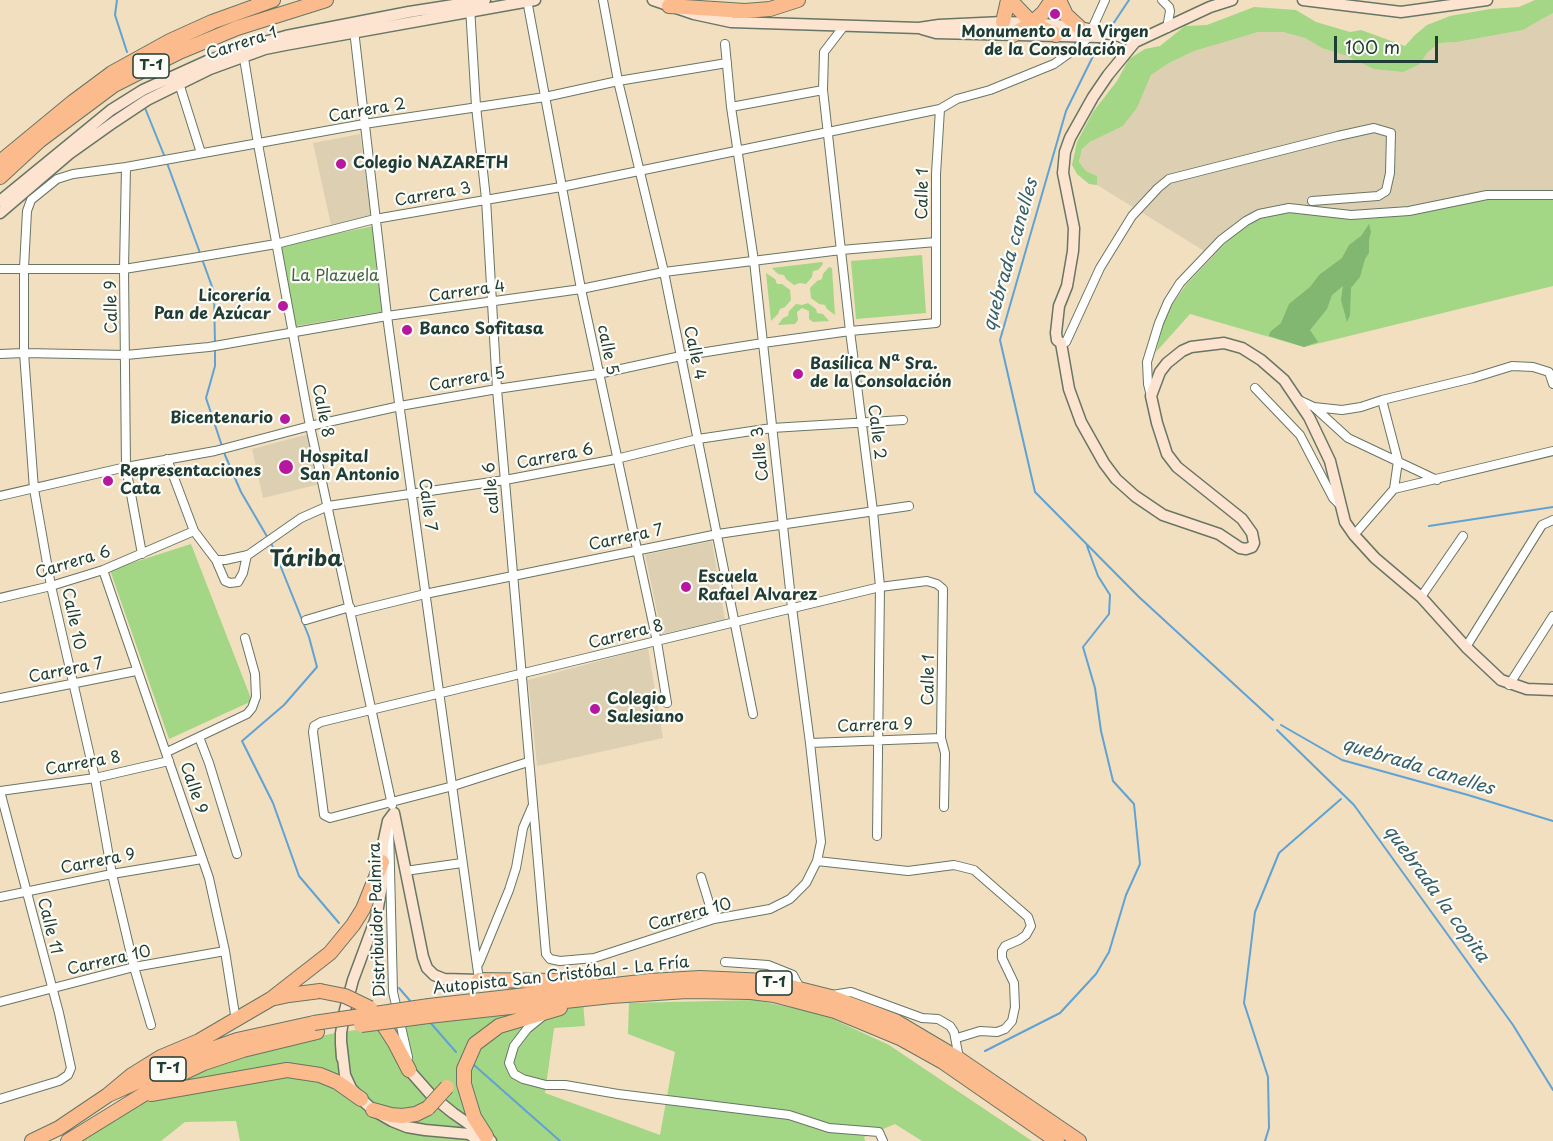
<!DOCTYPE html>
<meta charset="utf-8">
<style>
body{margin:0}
#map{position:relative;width:1553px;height:1141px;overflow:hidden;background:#f1dfc0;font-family:"Playpen Sans",sans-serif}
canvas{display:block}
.scale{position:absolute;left:1334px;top:36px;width:104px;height:27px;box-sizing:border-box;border:3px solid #1f3d34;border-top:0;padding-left:8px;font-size:18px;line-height:21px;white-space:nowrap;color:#1f3d34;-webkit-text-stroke:4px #fdfcf7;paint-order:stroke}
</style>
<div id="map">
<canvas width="1553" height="1141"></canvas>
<div class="scale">100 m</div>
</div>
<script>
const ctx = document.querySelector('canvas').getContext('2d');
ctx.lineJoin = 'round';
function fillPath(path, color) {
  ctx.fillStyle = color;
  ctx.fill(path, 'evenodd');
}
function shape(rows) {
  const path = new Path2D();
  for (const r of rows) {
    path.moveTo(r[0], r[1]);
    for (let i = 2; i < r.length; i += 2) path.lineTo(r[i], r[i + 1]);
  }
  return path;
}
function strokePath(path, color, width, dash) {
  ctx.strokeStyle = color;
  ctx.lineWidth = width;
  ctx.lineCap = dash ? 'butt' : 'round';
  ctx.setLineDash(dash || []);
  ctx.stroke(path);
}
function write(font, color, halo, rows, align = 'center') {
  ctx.font = font + ' "Playpen Sans",sans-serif';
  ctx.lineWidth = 4.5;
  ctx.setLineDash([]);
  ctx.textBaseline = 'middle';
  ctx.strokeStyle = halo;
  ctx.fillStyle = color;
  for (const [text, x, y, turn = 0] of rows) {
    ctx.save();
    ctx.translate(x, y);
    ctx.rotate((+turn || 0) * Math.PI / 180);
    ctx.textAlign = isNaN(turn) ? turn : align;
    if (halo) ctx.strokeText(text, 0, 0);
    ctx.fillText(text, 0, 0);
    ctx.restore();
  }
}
const built = shape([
 [1553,13,1553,195,1432,207,1249,218,1224,243,1214,257,1097,185,1097,176,1086,171,1079,162,1082,149,1090,142,1123,126,1137,108,1151,75,1169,63,1194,51,1228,40,1258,32,1283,32,1305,38,1322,48,1347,56,1420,64,1427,53,1439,43,1457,42,1523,30],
 [360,134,371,216,331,225,313,143],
 [309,434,320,484,263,498,252,449],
 [712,541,725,620,662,634,645,555],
 [648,648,663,738,537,766,528,680]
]);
const green = shape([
 [1535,0,1553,0,1553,13,1523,30,1457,42,1439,43,1427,53,1420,64,1403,72,1374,69,1347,56,1322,48,1305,38,1283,32,1258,32,1194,51,1169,63,1151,75,1137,108,1123,126,1090,142,1082,149,1079,162,1086,171,1097,176,1097,185,1089,184,1077,174,1072,165,1077,142,1093,112,1117,81,1129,59,1145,49,1160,46,1185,26,1207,25,1254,7,1296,10,1316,22,1350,32,1361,30,1405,46,1415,35,1427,25,1450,16,1490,9,1519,7],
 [1487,195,1553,195,1553,286,1304,347,1190,314,1156,352,1163,325,1172,305,1186,285,1249,218,1289,208,1351,215],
 [374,226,385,311,296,326,281,245],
 [922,255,926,313,856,319,851,261],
 [822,262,823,264,818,270,813,271,812,277,806,284,800,283,794,285,786,279,784,275,778,274,772,268],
 [829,267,832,268,835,315,827,309,825,305,819,304,811,298,810,288,817,281,822,279,823,274],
 [766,273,775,279,777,284,782,284,790,290,791,300,785,307,780,309,778,314,771,321],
 [808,303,816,309,817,313,823,314,829,321,813,322,809,319,809,311,802,308,797,312,798,320,795,324,778,325,783,318,788,316,789,311,796,304,802,305],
 [191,544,252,701,169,739,110,570],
 [755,1000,822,1014,889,1045,1032,1141,922,1141,895,1124,864,1137,865,1141,240,1141,236,1121,185,1122,161,1141,81,1141,133,1107,198,1071,269,1047,340,1032,583,1001,585,1026,554,1028,545,1093,660,1135,675,1052,628,1034,629,1003]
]);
const forest = shape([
 [1369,224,1371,232,1369,240,1369,253,1365,259,1360,277,1351,288,1350,315,1347,322,1341,300,1343,286,1332,295,1327,309,1310,330,1318,342,1304,347,1269,336,1270,332,1281,323,1289,304,1310,287,1319,275,1342,258,1349,245,1361,236]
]);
const stream = shape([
 [117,0,115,15,127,52],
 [1109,30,1129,0],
 [1100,42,1066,111,1000,340,1035,492,1139,597,1273,720],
 [145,108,164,155],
 [167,163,200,253],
 [202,259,214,292,215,344],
 [215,350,215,366,206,398,225,455,241,492,272,545,309,637,317,667,284,705,242,741,273,803,299,876,339,923],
 [1429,526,1553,507],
 [1281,725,1342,760,1468,795,1553,821],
 [1277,730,1354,805,1513,1025,1553,1090],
 [399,988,412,1003],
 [428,1020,456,1052],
 [985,1051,1060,1013,1096,974,1109,952,1126,895,1140,864,1134,804,1113,781,1101,731,1095,688,1083,647,1109,614,1110,595,1098,576,1087,546],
 [474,1065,560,1141],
 [1265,1141,1269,1128,1268,1077,1244,1003,1255,912,1279,853,1341,799]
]);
const street = shape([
 [527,0,581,289,657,642,667,703],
 [603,0,618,81,664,272,753,714],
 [1162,0,1169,7,1170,11,1167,28],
 [470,7,476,106,486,199,497,389,546,954,550,959,560,961,594,958,714,919,770,909,790,899,806,883,817,861,821,842,810,743,792,608,754,261,731,107,725,44],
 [844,26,824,52,823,90,850,331,873,511,880,587,877,836],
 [1092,29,1105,0],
 [354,30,387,316,479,980],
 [243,52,258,144,310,426,392,805],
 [178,80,201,153],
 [731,107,823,90],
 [126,167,124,269,126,467,142,554],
 [0,269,124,269,193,258,276,244,375,219,561,187,940,109,957,99,990,90,1054,64,1082,44,1089,36],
 [1061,343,1066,342,1100,268,1132,216,1158,188,1169,179,1338,136,1374,128,1391,133,1390,173,1386,191,1378,196,1312,201],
 [0,354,24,353,126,355,209,347,387,316,581,289,664,272,841,250,936,242],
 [1255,388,1300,435,1333,498,1341,506],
 [1151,396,1148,384,1147,362,1159,323,1168,302,1180,283,1221,240,1246,221,1259,214,1289,208,1351,215,1409,211,1487,195,1553,195],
 [1299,400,1314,407,1348,438,1437,480],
 [1382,400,1398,461,1394,489],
 [1314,407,1342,410,1361,407,1382,400,1473,378,1512,366,1533,367,1549,372,1553,384],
 [167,459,194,531,216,560,225,560,248,555,301,518,328,506,505,480,616,459,698,439,772,428,903,420],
 [0,496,126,467,215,451,310,426,400,406,497,389,598,374,681,356,763,343,850,331,936,323,936,174,940,109],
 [1354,535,1394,489,1553,451],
 [216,560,225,581,230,583,238,582,243,573,247,555],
 [103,570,209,878,225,951,236,1021],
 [1421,597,1463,536],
 [0,598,51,586,103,570,194,531],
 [352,612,425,594,718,534,909,506],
 [306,620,350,607],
 [1466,647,1542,525,1553,520],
 [1509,685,1553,616],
 [0,698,136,671],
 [199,737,209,763,237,854],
 [810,743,941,738],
 [167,752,247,714,252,708,256,697,255,674,245,638],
 [528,762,453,786,330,818,324,815,313,732,314,726,321,722,880,587,927,581,937,584,943,589,941,738,945,753,944,807],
 [0,791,59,1013,71,1068,68,1075,59,1081,0,1099],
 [0,791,95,778,169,761],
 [389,827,393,992,408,1057],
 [817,861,908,871,954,865,974,870,1028,917,1031,926,1026,935,1019,940,1005,946,1002,951,1002,958,1014,983,1015,1007,1012,1021,1005,1029,997,1032,980,1031,957,1038],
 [405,871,462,863],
 [701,877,714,919],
 [0,897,112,874,202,859],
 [725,962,768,965,793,975,800,988],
 [479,963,509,890,516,868,523,828,532,807],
 [832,995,851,992,922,1018,938,1019,950,1026,954,1032,959,1058],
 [0,1002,134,967,225,951],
 [543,1016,527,1029,514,1046,509,1063,514,1074,523,1079,546,1085,565,1085,618,1094,789,1115,829,1128,879,1132,883,1141],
 [151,1025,134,967,112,874,95,778,51,586,34,489,24,353,24,268,27,211,31,200,57,179,73,174,126,167,364,124,545,97,618,81,727,63]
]);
const secondary = shape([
 [653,0,694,14,731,22,919,28,939,25,1003,22,1032,23,1079,27,1119,36,1135,42],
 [1232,0,1210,7,1135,42,1108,75,1093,97,1070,138,1065,152,1063,173,1074,228,1073,251,1067,286,1059,306,1056,333,1057,340,1061,343,1069,389,1081,422,1104,463,1116,479,1135,496,1163,515,1219,534,1240,548,1246,549,1252,547,1254,543,1252,533,1242,519,1177,467,1167,454,1157,423,1151,396,1160,372,1167,363,1182,351,1191,347,1224,343,1242,348,1261,360,1284,380,1309,417,1330,461,1345,522,1354,535,1375,558,1421,597,1466,647,1501,680,1527,689,1553,690],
 [1303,0,1401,12,1487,0],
 [922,29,936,33,1101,37],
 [0,201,111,110,143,90,207,61,243,48,286,36,409,12,485,0],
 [0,213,69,154,114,122,147,100,210,69,265,49,285,45,535,0],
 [394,813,388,821,383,844,382,885,376,918,353,980,345,1010,341,1033,341,1044,342,1058,341,1041,345,1075,351,1088,361,1099,373,1110,392,1121,407,1127,425,1130,469,1134,479,1141],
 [394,813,423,957,427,968,434,975,444,979,479,980],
 [409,1070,432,1096,453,1113,486,1136,491,1141]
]);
const highway = shape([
 [1010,0,1032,23,1056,35],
 [1059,0,1066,15,1079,27],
 [669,6,745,11,770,9,798,0],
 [1003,22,1008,0],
 [1013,35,1032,23,1043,13,1052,0],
 [0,162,73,102,112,73,170,41,212,22,273,0],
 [0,177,39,141,114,85,179,52,237,28,326,0],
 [479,980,556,981,591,978],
 [275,998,289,995,320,991],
 [429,1006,650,981,700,978,767,981,831,997,895,1021,959,1059,1079,1141],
 [377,1015,395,1043,409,1070],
 [428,1016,611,996,687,991,751,992,774,995,835,1011,900,1038,943,1062,1057,1141],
 [151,1094,287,1070,320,1075,337,1082,361,1099],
 [108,1095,132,1075,161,1057,199,1041,271,999,330,953,353,925,363,909,382,862],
 [373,1110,391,1115,402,1116,416,1114,428,1108],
 [486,1136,474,1117,464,1084,464,1069,475,1044,499,1026,560,1008],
 [32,1141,59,1128,108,1095,203,1052,237,1040,314,1023],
 [68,1141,162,1083,204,1063,243,1050,317,1032]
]);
const highwayBridge = shape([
 [320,991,345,996,370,1008],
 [314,1023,429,1006],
 [361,1025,428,1016],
 [428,1108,447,1087]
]);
const markers = [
 [1055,14,6,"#b5179e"],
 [341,164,6,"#b5179e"],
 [283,306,6,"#b5179e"],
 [407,330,6,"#b5179e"],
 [798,374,6,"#b5179e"],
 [285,419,6,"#b5179e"],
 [286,467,8,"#b5179e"],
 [108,481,6,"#b5179e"],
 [686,587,6,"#b5179e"],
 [595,709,6,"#b5179e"]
];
const shields = [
 [151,66,36],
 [774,983,36],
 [168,1069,36]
];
const shieldNames = [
 ["T-1",151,66],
 ["T-1",774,983],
 ["T-1",168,1069]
];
const poiNames = [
 ["Monumento a la Virgen",1055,33,"center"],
 ["de la Consolación",1055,51,"center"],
 ["Colegio NAZARETH",353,164],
 ["Licorería",271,297,"right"],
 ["Pan de Azúcar",271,315,"right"],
 ["Banco Sofitasa",419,330],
 ["Basílica Nª Sra.",810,365],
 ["de la Consolación",810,383],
 ["Bicentenario",273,419,"right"],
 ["Hospital",300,458],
 ["San Antonio",300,476],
 ["Representaciones",120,472],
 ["Cata",120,490],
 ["Escuela",698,578],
 ["Rafael Alvarez",698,596],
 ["Colegio",607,700],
 ["Salesiano",607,718]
];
const streetNames = [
 ["Carrera 1",242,44,-18],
 ["Carrera 2",367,111,-10],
 ["Calle 1",923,194,-89],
 ["Carrera 3",433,195,-10],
 ["Carrera 4",467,292,-8],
 ["Calle 9",112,307,-91],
 ["calle 5",607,350,78],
 ["Calle 4",694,353,78],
 ["Carrera 5",467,380,-10],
 ["Calle 8",322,411,79],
 ["Calle 2",876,432,83],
 ["Calle 3",761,454,-96],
 ["Carrera 6",555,457,-11],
 ["calle 6",492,488,-95],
 ["Calle 7",427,505,82],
 ["Carrera 7",626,538,-12],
 ["Carrera 6",73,563,-17],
 ["Calle 10",73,619,78],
 ["Carrera 8",626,635,-14],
 ["Carrera 7",66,671,-11],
 ["Calle 1",929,680,-89],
 ["Carrera 9",875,726,-2],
 ["Carrera 8",83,764,-10],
 ["Calle 9",193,788,71],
 ["Carrera 9",98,862,-11],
 ["Carrera 10",690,915,-15],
 ["Distribuidor Palmira",378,920,-92],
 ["Calle 11",49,926,76],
 ["Carrera 10",109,961,-13],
 ["Autopista San Cristóbal - La Fría",561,976,-6]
];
const parkNames = [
 ["La Plazuela",335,277]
];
const waterNames = [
 ["quebrada canelles",1011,255,-74],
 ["quebrada canelles",1418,767,17],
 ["quebrada la copita",1436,894,54]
];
const districtNames = [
 ["Táriba",306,560]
];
fillPath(built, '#ddd0b2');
fillPath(green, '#a3d685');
fillPath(forest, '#82b772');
strokePath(stream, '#60a2d4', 2);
strokePath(street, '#687665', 10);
strokePath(secondary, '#687665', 13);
strokePath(highway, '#687665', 16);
strokePath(street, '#fff', 8);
strokePath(secondary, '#fde4d1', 10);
strokePath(highway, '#fbbb8c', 14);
strokePath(highwayBridge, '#687665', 16, []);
strokePath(highwayBridge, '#fbbb8c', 14);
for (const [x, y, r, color] of markers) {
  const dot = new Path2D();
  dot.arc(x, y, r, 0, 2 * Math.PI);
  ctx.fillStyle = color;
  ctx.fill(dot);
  strokePath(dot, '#fdfcf7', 2);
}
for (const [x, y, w] of shields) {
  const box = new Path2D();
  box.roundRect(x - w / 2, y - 12, w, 24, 4.5);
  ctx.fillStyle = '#fdfcf7';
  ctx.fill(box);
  strokePath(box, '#1f3d34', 1.5);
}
write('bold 15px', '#1f3d34', null, shieldNames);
write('bold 16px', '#1f3d34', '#fdfcf7', poiNames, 'left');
write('16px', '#1f3d34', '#fdfcf7', streetNames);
write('16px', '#406348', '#fdfcf7', parkNames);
write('italic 18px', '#36606c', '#fdfcf7', waterNames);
write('bold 22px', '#1f3d34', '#fdfcf7', districtNames);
</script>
